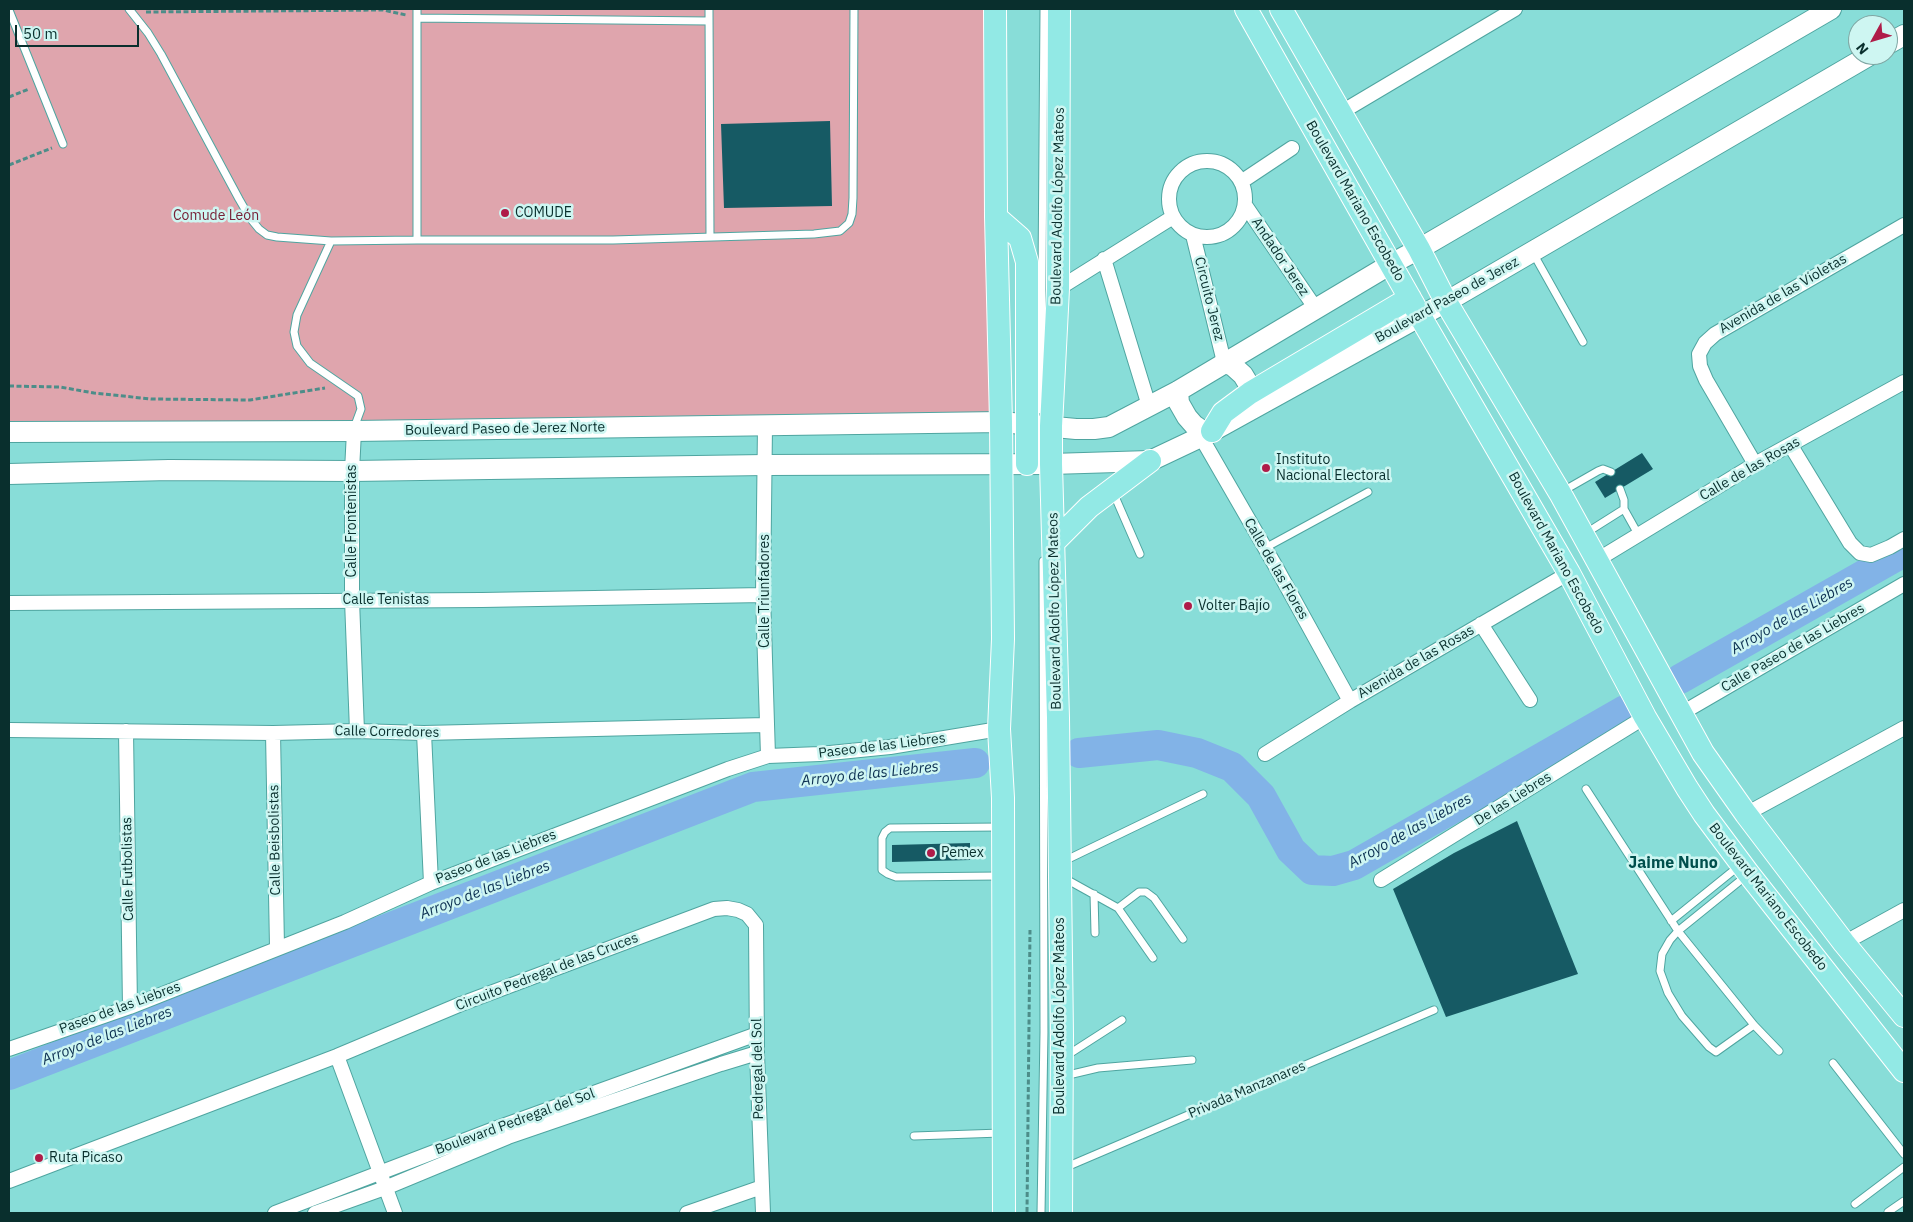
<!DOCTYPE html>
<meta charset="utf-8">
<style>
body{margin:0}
#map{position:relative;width:1913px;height:1222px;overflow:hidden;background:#88ddd8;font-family:"IBM Plex Sans",sans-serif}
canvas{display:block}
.frame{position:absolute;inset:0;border:10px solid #092f2d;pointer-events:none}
.north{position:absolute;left:1848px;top:15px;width:50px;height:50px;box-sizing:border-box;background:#cef6f2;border:1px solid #7fa6a3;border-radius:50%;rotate:231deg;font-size:14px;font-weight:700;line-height:20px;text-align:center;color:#092f2d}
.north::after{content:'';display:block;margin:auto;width:18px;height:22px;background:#af1c49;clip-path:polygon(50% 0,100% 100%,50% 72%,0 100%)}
.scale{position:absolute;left:15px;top:25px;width:124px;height:22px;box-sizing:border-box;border:2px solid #092f2d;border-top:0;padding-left:6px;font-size:15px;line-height:18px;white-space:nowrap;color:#092f2d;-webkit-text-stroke:4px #cef6f2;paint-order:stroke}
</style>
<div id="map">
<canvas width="1913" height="1222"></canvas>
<div class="frame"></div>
<div class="north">N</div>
<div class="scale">50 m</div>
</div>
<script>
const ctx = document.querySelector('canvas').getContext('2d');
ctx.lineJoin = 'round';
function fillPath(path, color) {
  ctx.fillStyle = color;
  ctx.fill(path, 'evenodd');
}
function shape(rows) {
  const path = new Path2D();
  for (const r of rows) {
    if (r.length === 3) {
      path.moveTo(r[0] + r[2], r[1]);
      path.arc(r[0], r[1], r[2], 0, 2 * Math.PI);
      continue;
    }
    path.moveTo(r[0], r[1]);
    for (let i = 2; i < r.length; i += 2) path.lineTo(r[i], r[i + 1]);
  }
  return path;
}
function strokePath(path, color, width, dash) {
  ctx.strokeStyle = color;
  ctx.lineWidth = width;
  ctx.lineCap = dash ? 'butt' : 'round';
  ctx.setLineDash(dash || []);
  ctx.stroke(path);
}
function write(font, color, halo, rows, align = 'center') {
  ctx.font = font + ' "IBM Plex Sans",sans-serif';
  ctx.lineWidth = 5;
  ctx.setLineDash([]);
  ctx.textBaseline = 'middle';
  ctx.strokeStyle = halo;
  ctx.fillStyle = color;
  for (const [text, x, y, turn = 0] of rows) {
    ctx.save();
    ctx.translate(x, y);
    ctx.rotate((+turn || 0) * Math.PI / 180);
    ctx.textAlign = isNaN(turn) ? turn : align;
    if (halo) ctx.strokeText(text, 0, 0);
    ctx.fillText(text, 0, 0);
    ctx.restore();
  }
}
const green = shape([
 [9,9,1002,9,1000,417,9,424]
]);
const river = shape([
 [1680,679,1904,552],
 [1079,753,1158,745,1197,753,1232,767,1261,796,1291,850,1312,870,1333,871,1354,865,1625,710],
 [9,1075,753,787,975,763]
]);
const building = shape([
 [830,121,832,206,724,208,721,124],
 [1642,453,1653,469,1605,498,1595,482],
 [1517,821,1578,974,1446,1017,1393,889,1454,853],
 [970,843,970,860,892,862,892,845]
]);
const path = shape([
 [146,12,383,10,406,15],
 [9,97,29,89],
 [9,165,52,148],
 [9,386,60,387,94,393,151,399,250,400,325,388],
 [1027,1212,1030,930]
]);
const service = shape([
 [129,9,148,33,161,54,239,199,250,218,259,229,267,235,277,237,331,241],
 [709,9,710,237],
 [9,10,63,144],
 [417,18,709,21],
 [417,240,613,240,814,234,840,231,849,223,852,214,853,198,854,9],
 [1533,253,1583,342],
 [1041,410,1044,9],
 [354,428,361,409,358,396,310,363,297,346,294,332,297,315,331,241,417,240,417,9],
 [1563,491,1598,471,1603,469,1611,472],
 [1113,492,1140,554],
 [1624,509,1638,534],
 [1586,533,1624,509,1624,500,1620,489],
 [1265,548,1368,492],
 [1586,789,1678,931,1754,1025,1779,1051],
 [1064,861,1203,794],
 [999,876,896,877,888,874,882,870,882,838,885,832,890,828,1000,827],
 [1746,876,1678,931,1670,940,1662,954,1660,971,1668,993,1682,1016,1709,1047,1716,1052,1754,1025],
 [1064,878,1118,908,1153,958],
 [1094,894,1095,933],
 [1118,908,1139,892,1146,892,1154,898,1183,939],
 [1671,921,1739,866],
 [1066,1056,1122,1020],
 [1833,1063,1904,1154],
 [1064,1076,1098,1068,1192,1060],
 [914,1136,1001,1133],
 [1064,1168,1434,1010],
 [1855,1204,1904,1167],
 [1888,1212,1904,1201],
 [1041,1213,1044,1032,1043,561]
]);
const minor = shape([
 [1340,113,1515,9],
 [1207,199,38],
 [1241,182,1292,148],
 [1245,205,1316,309],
 [1193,235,1224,362],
 [1104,259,1149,406],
 [1058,289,1173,217],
 [765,426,763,595,768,756],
 [354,431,352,471,352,600,357,731],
 [1201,437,1276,567,1350,701],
 [1791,446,1850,543,1860,553,1871,555,1890,547,1904,539],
 [1755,464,1706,380,1700,366,1699,354,1705,343,1715,334,1904,225],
 [1597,560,1755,464,1904,382],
 [9,603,482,600,763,595],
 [1481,624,1530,700],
 [1682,713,1904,584],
 [9,730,273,733,357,731,424,733,766,725],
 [126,731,130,1007],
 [273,733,277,947],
 [424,733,431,883],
 [1265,754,1350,701,1569,573],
 [1746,814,1904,728],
 [1381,880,1645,717],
 [1844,943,1904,910],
 [9,1049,130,1007,345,922,431,883,728,769,768,756,820,754,890,747,999,729],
 [337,1056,395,1213],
 [9,1181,337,1056,461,1004,714,909,727,908,738,910,747,914,756,925,757,1053,763,1213],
 [275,1213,494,1129,757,1034],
 [315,1213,385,1188,508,1137,721,1064,757,1053],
 [687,1213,762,1187]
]);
const secondary = shape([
 [1888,44,1904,35],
 [1224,362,1233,366,1243,375,1249,385,1250,393],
 [1178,391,1179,403,1187,417,1194,425,1207,434],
 [9,432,354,431,1001,422,1076,429,1094,429,1109,427,1178,391,1391,264,1419,249,1831,9],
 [9,474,169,470,352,471,765,465,1051,464,1150,461,1207,434,1446,302,1870,55]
]);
const primary = shape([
 [995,9,996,217,1001,422,1003,639,999,729,1003,798,1004,1213],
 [1059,9,1058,289,1051,426,1051,464,1058,718,1062,1035,1061,1213],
 [1246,9,1420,316,1569,573,1645,717,1687,788,1704,814,1748,873,1904,1071],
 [1281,9,1419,249,1446,302,1560,493,1703,753,1746,814,1844,943,1904,1016],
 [996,217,1020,238,1027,262,1027,464],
 [1212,431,1223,413,1250,393,1410,298],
 [1054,542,1089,507,1150,461]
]);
const markers = [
 [505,213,5,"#af1c49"],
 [1266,468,5,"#af1c49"],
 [1188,606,5,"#af1c49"],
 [931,853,5,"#af1c49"],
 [39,1158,5,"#af1c49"]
];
const streetNames = [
 ["Boulevard Mariano Escobedo",1355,201,60],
 ["Boulevard Adolfo López Mateos",1058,206,-89],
 ["Andador Jerez",1280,257,56],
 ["Avenida de las Violetas",1783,294,-30],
 ["Circuito Jerez",1209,299,76],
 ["Boulevard Paseo de Jerez",1447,300,-29],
 ["Boulevard Paseo de Jerez Norte",505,429,-1],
 ["Calle de las Rosas",1750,469,-30],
 ["Calle Frontenistas",352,521,-90],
 ["Boulevard Mariano Escobedo",1556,553,61],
 ["Calle de las Flores",1276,569,60],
 ["Calle Triunfadores",765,591,-90],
 ["Calle Tenistas",386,600],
 ["Boulevard Adolfo López Mateos",1055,611,-91],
 ["Calle Paseo de las Liebres",1793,648,-30],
 ["Avenida de las Rosas",1416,662,-30],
 ["Calle Corredores",387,732,1],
 ["Paseo de las Liebres",882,746,-7],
 ["De las Liebres",1513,799,-32],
 ["Calle Beisbolistas",275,840,-91],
 ["Paseo de las Liebres",496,857,-21],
 ["Calle Futbolistas",128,869,-91],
 ["Boulevard Mariano Escobedo",1768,897,52],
 ["Circuito Pedregal de las Cruces",547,972,-21],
 ["Paseo de las Liebres",120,1008,-20],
 ["Boulevard Adolfo López Mateos",1060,1016,-90],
 ["Pedregal del Sol",758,1069,-91],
 ["Privada Manzanares",1247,1090,-23],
 ["Boulevard Pedregal del Sol",515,1122,-20]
];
const poiNames = [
 ["COMUDE",515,213],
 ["Instituto",1276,460],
 ["Nacional Electoral",1276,476],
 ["Volter Bajío",1198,606],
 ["Pemex",941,853],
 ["Ruta Picaso",49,1158]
];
const parkNames = [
 ["Comude León",216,216]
];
const waterNames = [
 ["Arroyo de las Liebres",1792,616,-30],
 ["Arroyo de las Liebres",870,774,-6],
 ["Arroyo de las Liebres",1410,831,-29],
 ["Arroyo de las Liebres",485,890,-21],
 ["Arroyo de las Liebres",107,1036,-21]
];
const quarterNames = [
 ["Jaime Nuno",1673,863]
];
fillPath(green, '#dfa5ad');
strokePath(river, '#82b3e7', 30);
fillPath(building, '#165a64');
strokePath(service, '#4fa5a0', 9);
strokePath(minor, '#4fa5a0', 16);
strokePath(secondary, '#4fa5a0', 22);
strokePath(primary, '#fff', 24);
strokePath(path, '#4d8d89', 3, [5, 2.5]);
strokePath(service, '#fff', 7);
strokePath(minor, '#fff', 14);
strokePath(secondary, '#fff', 20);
strokePath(primary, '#92e9e5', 22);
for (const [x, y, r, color] of markers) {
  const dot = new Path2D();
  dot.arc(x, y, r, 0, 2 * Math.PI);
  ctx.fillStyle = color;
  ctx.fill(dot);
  strokePath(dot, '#cef6f2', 2);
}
write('14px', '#092f2d', '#cef6f2', streetNames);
write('14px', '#092f2d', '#cef6f2', poiNames, 'left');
write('14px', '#782036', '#cef6f2', parkNames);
write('italic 15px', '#0b2f51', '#cef6f2', waterNames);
write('bold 16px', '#004f4c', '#cef6f2', quarterNames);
</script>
